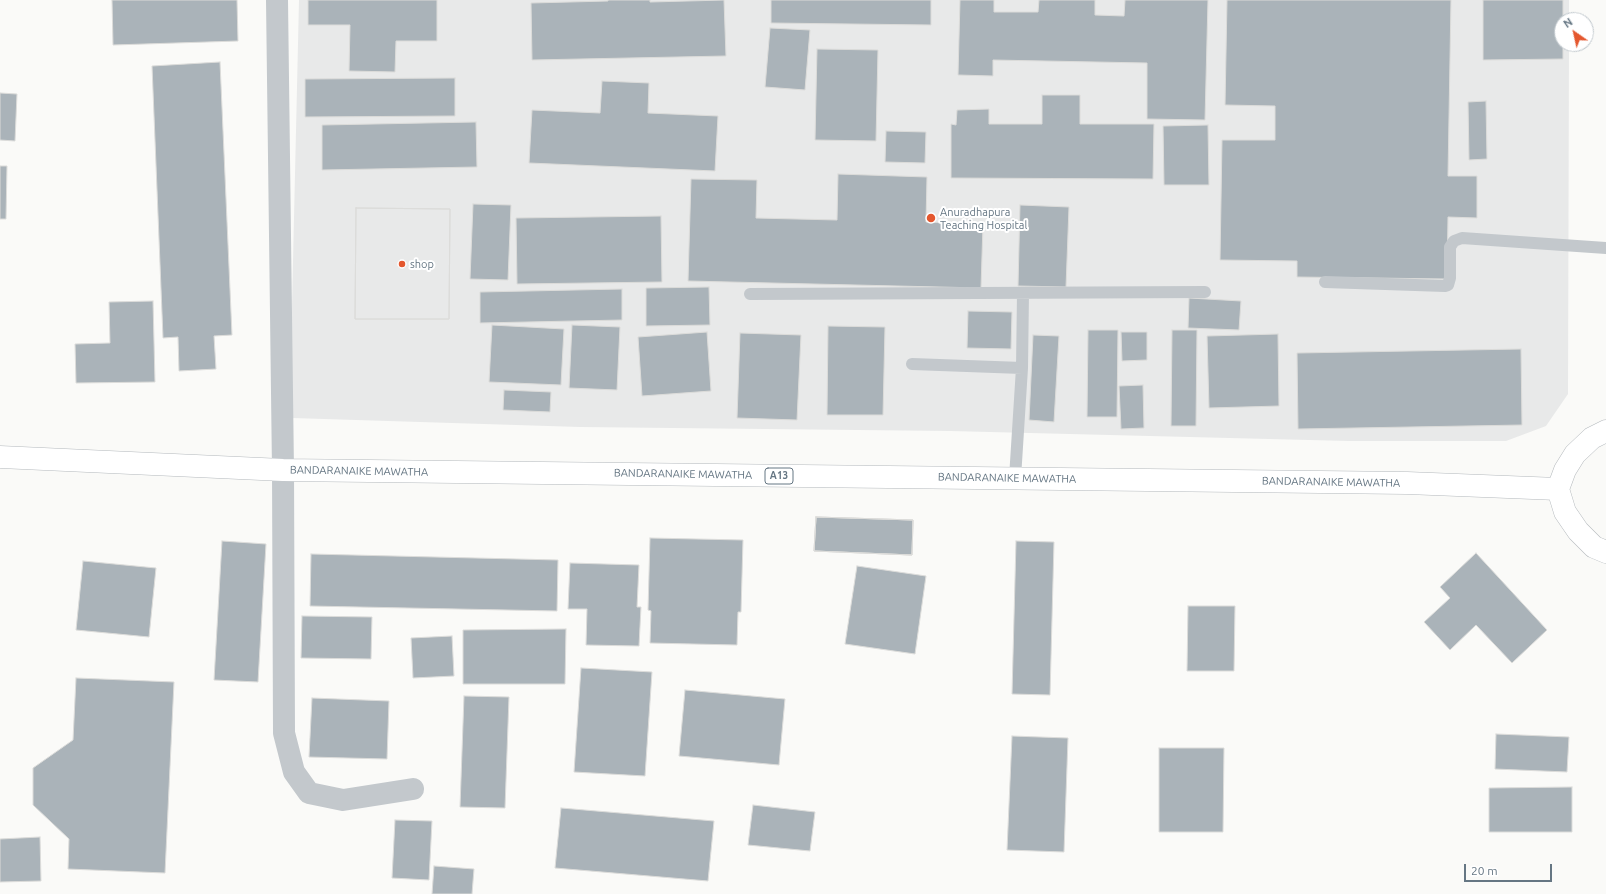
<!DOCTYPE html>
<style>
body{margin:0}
#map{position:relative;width:1606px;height:894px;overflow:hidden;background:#fafaf8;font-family:Ubuntu,sans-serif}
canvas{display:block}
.north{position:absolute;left:1554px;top:12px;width:40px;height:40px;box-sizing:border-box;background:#fff;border:1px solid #c1c8cd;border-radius:50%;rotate:326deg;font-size:11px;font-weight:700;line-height:16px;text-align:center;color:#657683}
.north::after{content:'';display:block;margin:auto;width:14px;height:18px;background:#e4572e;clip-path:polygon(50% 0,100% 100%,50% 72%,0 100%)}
.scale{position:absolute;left:1464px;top:864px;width:88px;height:18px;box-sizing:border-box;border:2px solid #657683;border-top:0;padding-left:5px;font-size:12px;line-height:14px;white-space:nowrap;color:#657683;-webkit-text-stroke:3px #fff;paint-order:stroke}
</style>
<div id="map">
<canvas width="1606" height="894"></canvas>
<div class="north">N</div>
<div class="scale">20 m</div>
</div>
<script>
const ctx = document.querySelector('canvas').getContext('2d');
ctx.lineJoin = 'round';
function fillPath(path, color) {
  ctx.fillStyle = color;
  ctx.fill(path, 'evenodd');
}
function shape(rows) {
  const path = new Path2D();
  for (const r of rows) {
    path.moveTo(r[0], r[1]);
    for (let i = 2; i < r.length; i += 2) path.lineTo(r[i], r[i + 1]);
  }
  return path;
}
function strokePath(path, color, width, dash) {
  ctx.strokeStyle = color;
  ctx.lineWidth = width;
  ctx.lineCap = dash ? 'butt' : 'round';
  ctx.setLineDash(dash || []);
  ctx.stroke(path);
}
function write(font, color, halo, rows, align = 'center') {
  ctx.font = font + ' Ubuntu,sans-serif';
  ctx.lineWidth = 4;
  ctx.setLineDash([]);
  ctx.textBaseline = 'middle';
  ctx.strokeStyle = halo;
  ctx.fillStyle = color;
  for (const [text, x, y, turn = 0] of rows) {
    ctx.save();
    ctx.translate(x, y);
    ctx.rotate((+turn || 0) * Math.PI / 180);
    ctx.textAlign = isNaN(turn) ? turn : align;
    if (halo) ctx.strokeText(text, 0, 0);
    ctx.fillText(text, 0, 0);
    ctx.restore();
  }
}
const built = shape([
 [299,0,1569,0,1569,20,1562,20,1562,44,1569,44,1568,394,1546,426,1506,441,1349,441,950,431,580,427,292,418,290,392]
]);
const building = shape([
 [112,0,237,0,238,41,113,45,112,0],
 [308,0,437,0,437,41,396,41,395,72,349,71,350,25,308,25,308,0],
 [608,0,650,0,650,2,724,0,726,56,532,60,531,3,608,1,608,0],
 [771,0,931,0,931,25,771,23,771,0],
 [960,0,994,0,994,12,1038,12,1039,0,1095,0,1095,15,1124,16,1125,0,1208,0,1205,120,1147,119,1147,63,993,60,993,76,958,75,960,0],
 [1227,0,1451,0,1448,176,1477,176,1477,218,1448,217,1447,279,1297,277,1297,261,1220,260,1222,140,1275,140,1275,106,1225,105,1227,0],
 [1483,0,1563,0,1563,59,1483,60,1483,0],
 [770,28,810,30,805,90,765,87,770,28],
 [817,49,878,50,876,141,815,140,817,49],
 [220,62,232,335,214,336,216,369,179,371,178,337,163,338,152,66,220,62],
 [455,78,455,116,305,117,305,79,455,78],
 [602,81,649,83,648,113,718,116,715,171,529,163,532,110,600,113,602,81],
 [0,93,17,94,15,141,0,140,0,93],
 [1042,95,1080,95,1080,124,1154,124,1153,179,951,178,951,124,956,125,957,110,989,109,989,124,1042,124,1042,95],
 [1486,101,1487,159,1469,160,1468,102,1486,101],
 [476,122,477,167,322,170,322,125,476,122],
 [1208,125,1209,185,1164,185,1163,126,1208,125],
 [886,131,926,132,925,163,885,162,886,131],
 [0,166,7,166,6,219,0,219,0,166],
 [838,174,927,177,926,222,983,224,981,288,688,281,691,179,757,180,756,218,837,220,838,174],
 [473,204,511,205,508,280,470,279,473,204],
 [1020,205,1069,207,1066,287,1018,286,1020,205],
 [356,208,450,209,449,319,355,319,356,208],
 [356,208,450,209,449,319,355,319,356,208],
 [661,216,662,282,517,284,516,218,661,216],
 [709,287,710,325,646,326,646,288,709,287],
 [622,289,622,320,480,323,480,292,622,289],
 [1189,298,1241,301,1239,330,1188,328,1189,298],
 [153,301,155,382,76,383,75,344,110,343,109,302,153,301],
 [968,311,1012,312,1011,349,967,348,968,311],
 [492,325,564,329,561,385,489,382,492,325],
 [572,325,620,327,617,390,569,388,572,325],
 [828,326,885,327,883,415,827,415,828,326],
 [1088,330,1118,330,1117,417,1087,417,1088,330],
 [1172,330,1197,330,1196,426,1171,426,1172,330],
 [707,332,711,391,642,396,638,337,707,332],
 [1121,332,1147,332,1147,360,1122,361,1121,332],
 [740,333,801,335,797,420,737,418,740,333],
 [1278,334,1279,406,1209,408,1207,336,1278,334],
 [1033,335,1059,336,1054,422,1029,420,1033,335],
 [1521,349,1522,425,1298,429,1297,353,1521,349],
 [1143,385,1144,428,1121,429,1119,386,1143,385],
 [504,390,551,392,550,412,503,410,504,390],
 [816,517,913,520,912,555,814,551,816,517],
 [816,517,913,520,912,555,814,551,816,517],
 [816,517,913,520,912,555,814,551,816,517],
 [650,538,743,540,741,612,738,612,737,645,650,643,651,611,648,610,650,538],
 [222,541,266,544,258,682,214,680,222,541],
 [1016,541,1054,542,1050,695,1012,694,1016,541],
 [1476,553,1547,630,1512,663,1476,625,1450,650,1424,622,1450,598,1440,587,1476,553],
 [311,554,558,560,557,611,310,606,311,554],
 [83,561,156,568,149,637,76,630,83,561],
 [570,563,639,565,637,607,641,607,639,646,586,645,587,609,568,609,570,563],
 [857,566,926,576,915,654,845,644,857,566],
 [1188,606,1235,606,1234,671,1187,671,1188,606],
 [302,616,372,617,371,659,301,658,302,616],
 [566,629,565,684,463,684,463,630,566,629],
 [452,636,454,676,413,678,411,638,452,636],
 [581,668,652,672,645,776,574,772,581,668],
 [76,678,174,682,165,873,68,869,69,839,33,805,33,768,73,740,76,678],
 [685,690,785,699,779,765,679,756,685,690],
 [464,696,509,697,505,808,460,807,464,696],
 [312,698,389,701,387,759,309,757,312,698],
 [1496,734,1569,737,1567,772,1495,769,1496,734],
 [1012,736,1068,738,1064,852,1007,850,1012,736],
 [1159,748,1224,748,1223,832,1159,832,1159,748],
 [1572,787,1572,832,1489,832,1489,788,1572,787],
 [753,805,815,812,810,851,748,845,753,805],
 [561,808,714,821,708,881,555,868,561,808],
 [395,820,432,821,429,880,392,878,395,820],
 [40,837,41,881,0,882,0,839,40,837],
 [434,866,474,869,472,894,432,894,434,866]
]);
const lane = shape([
 [1325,282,1445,286,1448,285,1450,278,1450,247,1454,241,1462,238,1606,248],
 [750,294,1205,292],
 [912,364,1022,368],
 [1015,478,1022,368,1023,293]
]);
const street = shape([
 [277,0,283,470,284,733,294,772,309,793,343,800,413,789]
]);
const highway = shape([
 [1606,431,1592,438,1575,454,1565,470,1558,489,1565,512,1578,531,1594,547,1606,552],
 [0,457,283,470,1407,483,1558,489]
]);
const markers = [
 [931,218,5,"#e4572e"],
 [402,264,4,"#e4572e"]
];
const shields = [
 [779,476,28]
];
const shieldNames = [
 ["A13",779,476]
];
const poiNames = [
 ["Anuradhapura",940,212],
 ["Teaching Hospital",940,225],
 ["shop",410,264]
];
const streetNames = [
 ["BANDARANAIKE MAWATHA",359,471,1],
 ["BANDARANAIKE MAWATHA",683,474,1],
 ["BANDARANAIKE MAWATHA",1007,478,1],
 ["BANDARANAIKE MAWATHA",1331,482,1]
];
fillPath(built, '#e8e9e9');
fillPath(building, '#aab3b9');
strokePath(building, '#dcdcda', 1);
strokePath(highway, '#b4b9bd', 23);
strokePath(lane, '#c3c8cc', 12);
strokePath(street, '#c3c8cc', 22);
strokePath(highway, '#fff', 22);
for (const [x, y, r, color] of markers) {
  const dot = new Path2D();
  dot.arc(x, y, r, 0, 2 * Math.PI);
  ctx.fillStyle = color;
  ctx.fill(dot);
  strokePath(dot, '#fff', 1.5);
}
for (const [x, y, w] of shields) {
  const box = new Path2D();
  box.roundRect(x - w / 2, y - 8, w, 16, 3);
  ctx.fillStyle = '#fff';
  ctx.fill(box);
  strokePath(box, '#657683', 1);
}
write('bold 10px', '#657683', null, shieldNames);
write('11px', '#657683', '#fff', poiNames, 'left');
write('11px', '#657683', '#fff', streetNames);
</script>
